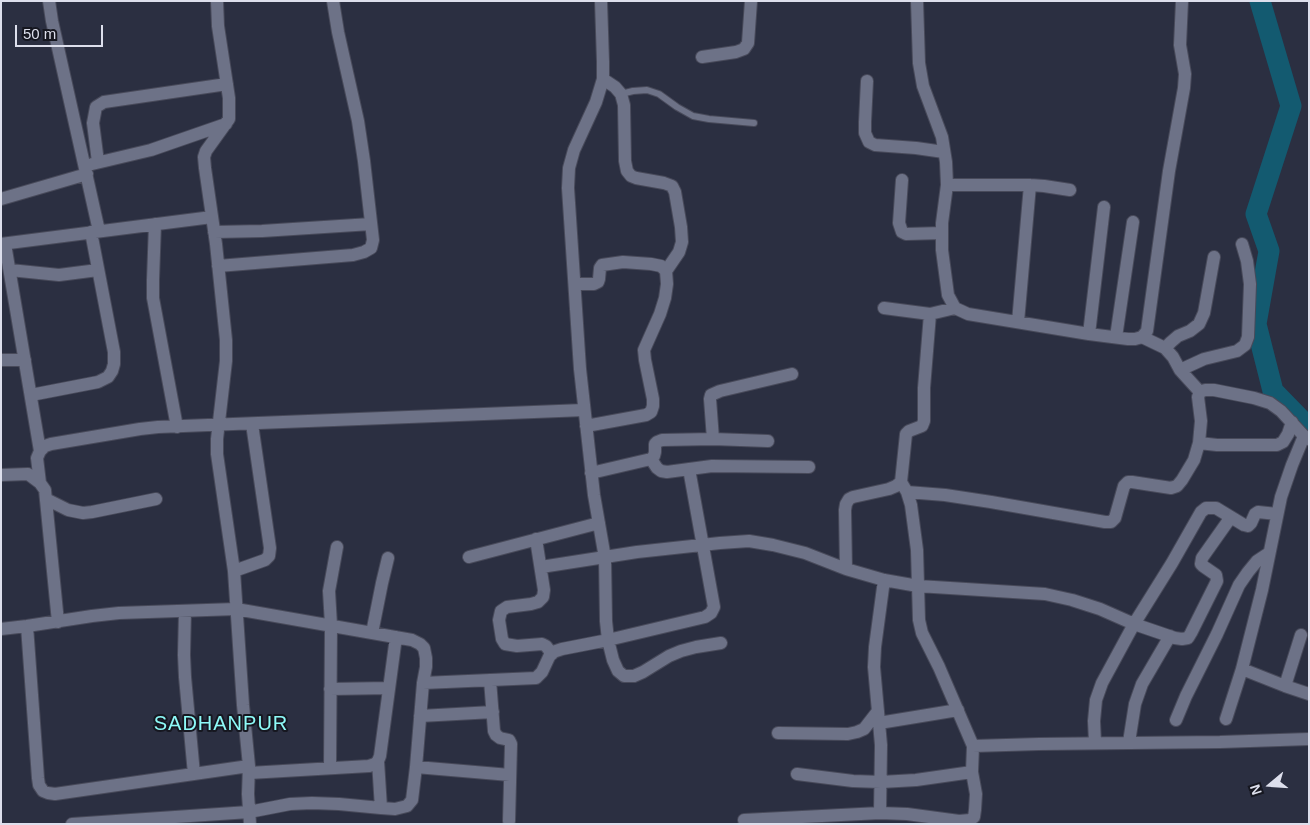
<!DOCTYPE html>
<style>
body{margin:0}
#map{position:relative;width:1310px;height:825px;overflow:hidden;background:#2b2f41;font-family:Helvetica,sans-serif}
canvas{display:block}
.frame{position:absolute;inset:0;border:2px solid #dddfec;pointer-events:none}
.north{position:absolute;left:1245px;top:760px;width:50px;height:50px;-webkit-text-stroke:4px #161720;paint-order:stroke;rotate:252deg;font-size:14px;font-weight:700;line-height:20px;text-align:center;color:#dddfec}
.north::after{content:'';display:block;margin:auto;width:18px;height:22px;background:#dddfec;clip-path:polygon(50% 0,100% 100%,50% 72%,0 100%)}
.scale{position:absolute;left:15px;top:25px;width:88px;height:22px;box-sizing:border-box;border:2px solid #dddfec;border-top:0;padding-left:6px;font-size:15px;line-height:18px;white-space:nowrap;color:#dddfec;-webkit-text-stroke:4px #161720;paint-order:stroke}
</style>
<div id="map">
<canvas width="1310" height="825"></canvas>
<div class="frame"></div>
<div class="north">N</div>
<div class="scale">50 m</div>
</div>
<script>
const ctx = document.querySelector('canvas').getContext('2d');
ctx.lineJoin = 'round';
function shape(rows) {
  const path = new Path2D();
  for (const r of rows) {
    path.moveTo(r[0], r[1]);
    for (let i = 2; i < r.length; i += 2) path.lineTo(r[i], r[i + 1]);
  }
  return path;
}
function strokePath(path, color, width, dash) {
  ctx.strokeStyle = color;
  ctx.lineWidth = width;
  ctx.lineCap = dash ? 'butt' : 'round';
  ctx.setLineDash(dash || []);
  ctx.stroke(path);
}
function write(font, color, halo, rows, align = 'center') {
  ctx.font = font + ' Helvetica,sans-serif';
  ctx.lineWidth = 4;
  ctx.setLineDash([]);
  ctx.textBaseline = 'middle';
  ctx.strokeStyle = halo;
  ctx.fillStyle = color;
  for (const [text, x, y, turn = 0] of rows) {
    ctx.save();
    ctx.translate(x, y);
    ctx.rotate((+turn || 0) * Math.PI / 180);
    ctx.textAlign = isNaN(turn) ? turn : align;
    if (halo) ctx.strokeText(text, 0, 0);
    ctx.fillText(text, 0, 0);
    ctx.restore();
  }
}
const river = shape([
 [1260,1,1291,106,1256,214,1269,251,1256,324,1273,391,1309,428]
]);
const service = shape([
 [621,94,633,91,647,90,659,94,677,107,693,116,709,119,754,123]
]);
const minor = shape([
 [49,1,52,21,99,231],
 [217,1,218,26,229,98,229,119,206,151,204,157,205,168,216,244,226,340,226,361,217,439,217,454,234,571,243,705,249,766,248,794,250,824],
 [601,1,603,62,603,79,596,102,574,150,569,168,568,188,580,369,594,495,605,558,606,621,608,640,613,660,618,671,624,676,634,676,643,672,669,656,681,651,696,647,721,643],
 [917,1,919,63,923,86,942,137,946,162,947,185,942,223,942,250,948,295,955,308],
 [702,57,736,52,744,49,748,43,751,1],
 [603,79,615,87,621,94,624,105,625,161,627,171,631,176,636,178,664,183,672,186,675,192,681,227,682,242,679,252,666,271],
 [867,81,865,122,865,133,869,142,875,145,916,148,944,152],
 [98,162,93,123,96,107,104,102,227,84],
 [92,164,151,150,226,124],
 [902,180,899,223,902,232,906,234,942,233],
 [947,185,1030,185,1044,186,1070,190],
 [1,199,87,174],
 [155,224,153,280,153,298,177,427],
 [214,232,262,231,371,224],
 [1,244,212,217],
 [5,244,40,451],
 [218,266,353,255,364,252,371,248,373,240,364,161,358,121,338,32,333,1],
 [10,270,59,275,98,270],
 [575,284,594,284,598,282,599,279,600,268,602,265,623,262,651,264,661,266,666,271,667,284,665,298,660,314,644,350,645,360,653,399,653,406,651,412,646,415,586,426],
 [884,308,930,314,955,308,968,314,1089,334,1128,339,1135,339,1142,337,1147,331,1169,171,1184,88,1185,74,1180,45,1182,1],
 [1018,322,1030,185],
 [1089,334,1104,207],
 [1116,337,1133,222],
 [1142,337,1165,348,1173,357,1180,370,1200,392],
 [1165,348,1171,342,1178,336,1190,331,1199,324,1204,313,1214,257],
 [1,360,25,360],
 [1180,370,1204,359,1237,351,1245,345,1248,337,1250,284,1247,261,1242,244],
 [31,395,98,382,108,377,112,371,114,364,114,352,91,232],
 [713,439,710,399,711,395,720,391,792,374],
 [1199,443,1217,445,1277,445,1283,442,1288,434,1292,422],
 [651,459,657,468,661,471,667,472,712,466,809,467],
 [591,473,651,459,654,456,655,452,655,444,657,442,662,440,713,439,768,441],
 [1,475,28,474,40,483,45,490,58,622],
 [40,483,37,458,40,451,45,446,51,444,140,429,158,427,584,410],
 [907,492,945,495,991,502,1105,522,1111,522,1115,518,1124,486,1128,482,1132,482,1171,488,1177,486,1182,480,1194,460,1199,443,1201,421,1198,397,1200,392,1205,390,1214,390,1254,398,1270,403,1281,411,1304,436,1309,439],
 [46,499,68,510,83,513,92,512,156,499],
 [536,539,544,590,543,597,538,602,531,604,507,607,501,611,499,620,502,639,505,644,517,646,542,644,546,646,552,654],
 [469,557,599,523],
 [541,567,637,552,720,543,749,541,773,545,805,553,846,569,884,580,918,586,1045,594,1072,600,1100,609,1134,624,1175,638,1182,639,1188,638,1191,633,1217,581,1216,575,1203,566,1201,564,1202,558,1231,517],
 [846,569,845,510,846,504,849,499,853,497,889,489,896,486,901,482,906,434,909,431,922,426,924,421,924,388,930,314],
 [234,571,265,560,269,556,270,548,252,424],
 [185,611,184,655,185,677,194,774],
 [27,626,38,778,39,785,43,791,48,793,55,794,249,766],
 [1,629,27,626,92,616,119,613,236,609,412,640,420,644,424,648,426,658,426,667,423,683,416,767,412,800,407,806,395,809,381,808,339,804,312,803,290,804,249,812,72,824],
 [372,633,382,583,388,558],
 [1242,669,1285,686,1309,694],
 [490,680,494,731,496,735,500,738,509,740,511,744,509,821],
 [423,683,536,678,542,672,549,657,553,652,562,649,608,640,705,617,711,613,714,607,689,469],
 [1285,686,1301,635],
 [330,689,389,688],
 [420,716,493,712],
 [1226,719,1242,669,1262,590,1281,497,1292,465,1304,436],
 [1176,720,1186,696,1217,634,1239,585,1248,572,1257,561,1269,553],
 [879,723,958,710],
 [778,733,848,734,857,732,864,729,878,711],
 [1095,742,1094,721,1096,700,1102,683,1134,624,1172,563,1201,512,1206,508,1216,508,1244,525,1248,526,1251,523,1255,514,1258,512,1277,514],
 [1129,742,1135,704,1142,684,1170,636],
 [973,746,1039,744,1220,742,1309,739],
 [378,761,381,808],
 [416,767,510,775],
 [330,768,331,625,329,591,337,547],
 [249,773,369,766,375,764,378,761,380,756,396,637],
 [797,774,853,781,881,782,916,780,972,772],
 [880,813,881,745,874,667,875,647,884,580],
 [744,820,880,813,907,814,959,821,970,820,974,817,975,810,976,794,972,772,973,746,939,667,922,633,919,620,917,550,911,505,907,492,901,482]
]);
const quarterNames = [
 ["SADHANPUR",221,724]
];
strokePath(river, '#135a70', 21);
strokePath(service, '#484a5a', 8);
strokePath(minor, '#484a5a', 14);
strokePath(service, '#6d7287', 6);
strokePath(minor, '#6d7287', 12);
ctx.letterSpacing = '1px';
write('20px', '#8efaf8', '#161720', quarterNames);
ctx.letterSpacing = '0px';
</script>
